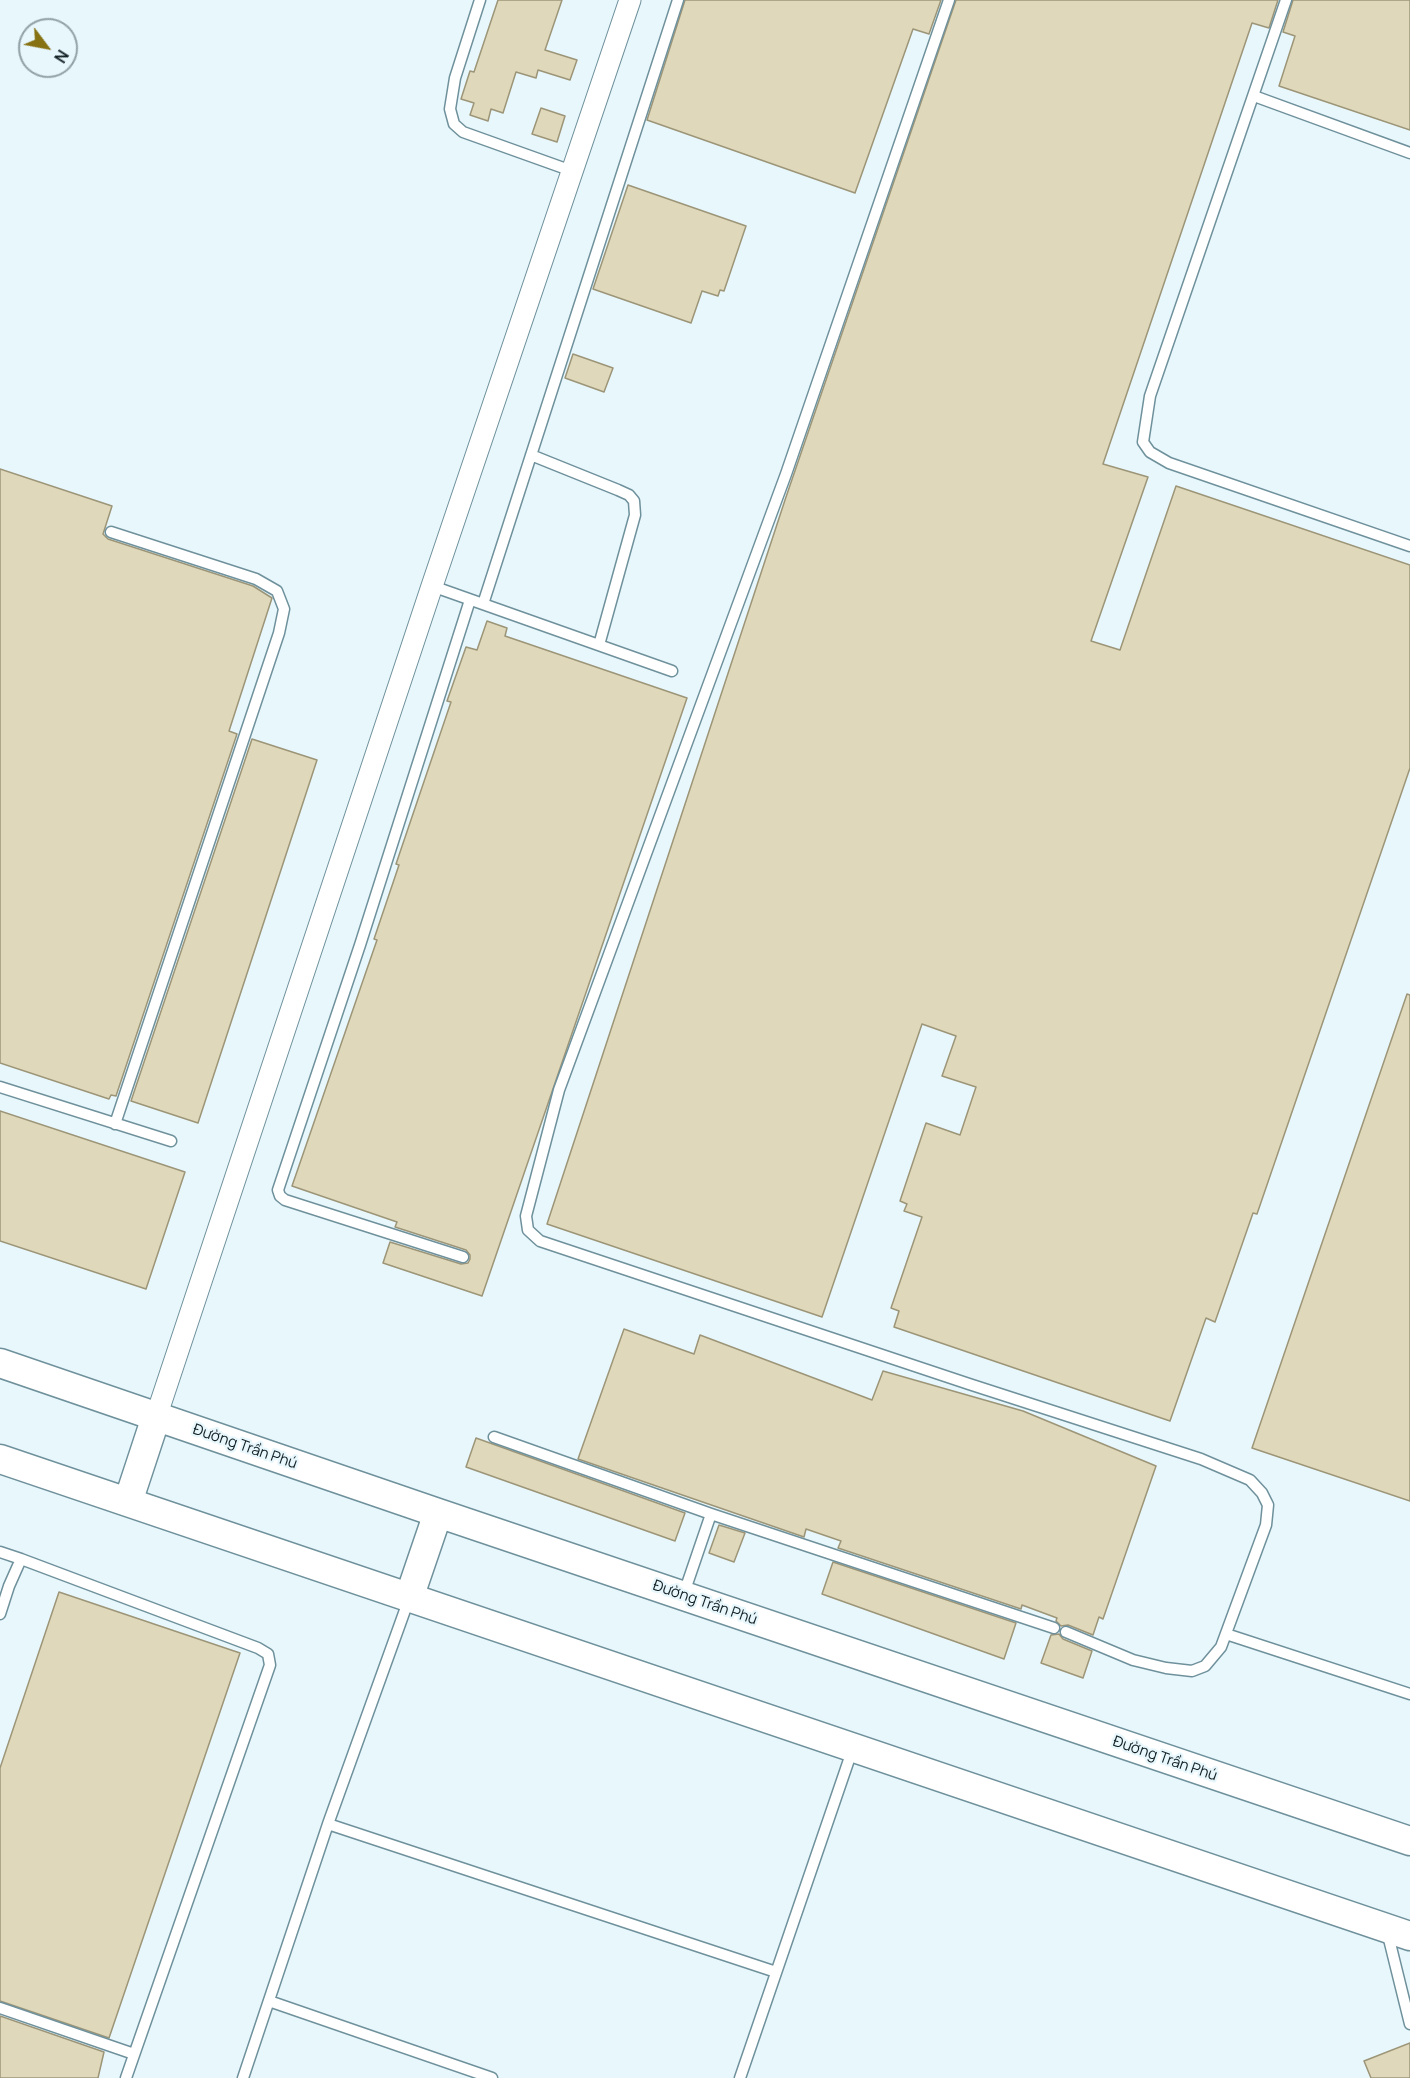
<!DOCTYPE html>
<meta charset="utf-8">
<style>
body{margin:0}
#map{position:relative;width:1410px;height:2078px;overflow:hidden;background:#e8f7fc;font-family:Manrope,sans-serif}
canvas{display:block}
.north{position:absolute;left:18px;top:18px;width:60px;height:60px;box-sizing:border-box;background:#e8f7fc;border:2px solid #92a1a6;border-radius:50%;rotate:122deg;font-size:16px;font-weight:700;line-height:24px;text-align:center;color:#122024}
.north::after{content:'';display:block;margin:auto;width:21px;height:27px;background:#867213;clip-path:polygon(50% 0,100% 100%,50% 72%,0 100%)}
</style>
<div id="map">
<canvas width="1410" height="2078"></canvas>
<div class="north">N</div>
</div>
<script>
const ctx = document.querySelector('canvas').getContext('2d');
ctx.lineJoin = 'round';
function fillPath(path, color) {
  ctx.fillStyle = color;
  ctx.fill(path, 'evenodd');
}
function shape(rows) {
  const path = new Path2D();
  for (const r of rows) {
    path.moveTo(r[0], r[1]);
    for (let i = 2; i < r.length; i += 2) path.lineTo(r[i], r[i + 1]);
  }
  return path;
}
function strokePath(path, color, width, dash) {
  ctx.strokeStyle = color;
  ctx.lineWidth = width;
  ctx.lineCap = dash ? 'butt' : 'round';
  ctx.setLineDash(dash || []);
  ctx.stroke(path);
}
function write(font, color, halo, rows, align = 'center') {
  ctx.font = font + ' Manrope,sans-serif';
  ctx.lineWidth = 4.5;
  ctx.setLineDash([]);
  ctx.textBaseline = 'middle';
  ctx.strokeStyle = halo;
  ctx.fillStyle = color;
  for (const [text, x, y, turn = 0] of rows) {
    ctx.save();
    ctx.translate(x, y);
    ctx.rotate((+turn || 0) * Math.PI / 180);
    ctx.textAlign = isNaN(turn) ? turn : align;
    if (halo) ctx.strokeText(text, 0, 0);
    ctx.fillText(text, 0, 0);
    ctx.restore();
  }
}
const building = shape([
 [498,0,562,0,545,50,577,60,570,80,538,70,536,78,516,72,503,113,491,109,488,121,470,115,474,103,461,99,470,71,474,72,498,0],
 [685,0,941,0,929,34,913,29,855,193,647,120,685,0],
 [956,0,1278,0,1269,28,1252,23,1103,464,1148,477,1091,641,1120,650,1176,486,1410,565,1410,768,1257,1214,1253,1213,1215,1322,1206,1318,1170,1421,894,1327,899,1311,891,1308,922,1217,904,1211,907,1204,900,1201,926,1123,960,1135,976,1087,942,1076,956,1036,922,1024,822,1317,547,1224,786,497,956,0],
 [1293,0,1410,0,1410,130,1279,86,1295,36,1283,32,1293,0],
 [541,108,565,116,557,142,532,134,541,108],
 [628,185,746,226,724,291,720,290,718,296,702,291,691,323,593,289,628,185],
 [573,354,613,368,604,392,565,378,573,354],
 [0,469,112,506,103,534,108,539,253,586,272,598,229,731,237,734,116,1096,111,1095,109,1099,0,1063,0,469],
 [487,621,507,628,505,636,687,698,482,1296,383,1263,390,1242,461,1264,468,1263,470,1259,470,1255,466,1250,395,1227,397,1222,292,1186,377,940,374,939,399,865,396,864,451,702,447,701,466,647,477,650,487,621],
 [252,739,317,760,198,1123,131,1101,252,739],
 [1407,994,1410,995,1410,1501,1252,1448,1407,994],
 [0,1111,185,1172,146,1289,0,1241,0,1111],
 [624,1329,694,1354,700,1335,872,1400,883,1371,1023,1411,1156,1466,1103,1619,1099,1617,1093,1635,1068,1625,1061,1626,1056,1621,1057,1618,1022,1605,1021,1609,838,1548,841,1541,806,1529,804,1537,578,1459,624,1329],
 [476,1438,685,1513,675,1541,466,1467,476,1438],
 [719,1525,745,1533,734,1562,709,1553,719,1525],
 [833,1562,1016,1623,1004,1659,822,1594,833,1562],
 [59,1592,240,1653,109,2038,0,2001,0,1768,59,1592],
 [1059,1634,1063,1639,1092,1651,1083,1678,1041,1663,1051,1635,1059,1634],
 [0,2016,104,2052,98,2078,0,2078,0,2016],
 [1410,2043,1410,2078,1371,2078,1364,2061,1410,2043]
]);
const service = shape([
 [480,0,455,78,450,109,454,124,463,132,572,171],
 [949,0,786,474,559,1090,526,1216,528,1230,540,1241,969,1384,1201,1459,1250,1480,1262,1493,1268,1505,1266,1525,1221,1647,1205,1666,1192,1671,1166,1668,1133,1660,1066,1632],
 [1286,0,1150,396,1143,442,1150,452,1169,463,1410,546],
 [1254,96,1410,153],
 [531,455,618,490,629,495,634,501,635,515,599,645],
 [111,532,256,579,277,591,284,609,279,633,115,1124],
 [432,586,672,671],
 [483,604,678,0],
 [0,1087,171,1141],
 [463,1257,285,1200,280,1196,278,1190,360,945,470,600],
 [494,1437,711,1514,1054,1628],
 [0,1552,21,1559],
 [683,1596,711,1514],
 [0,1614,9,1586,21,1559,258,1648,268,1654,270,1665,126,2078],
 [1226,1634,1410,1694],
 [328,1824,776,1972],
 [1387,1931,1410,2024],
 [269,2001,492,2078],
 [0,2008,134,2054],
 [243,2078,328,1824,409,1599],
 [740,2078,853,1748]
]);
const minor = shape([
 [156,1417,432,586,630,0]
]);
const secondary = shape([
 [0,1363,438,1513,1410,1841],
 [0,1459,1410,1936],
 [128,1502,156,1417],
 [409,1598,438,1513]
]);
const streetNames = [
 ["Đường Trần Phú",245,1447,19],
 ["Đường Trần Phú",705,1603,19],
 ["Đường Trần Phú",1165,1759,19]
];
fillPath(building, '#e0d8ba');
strokePath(building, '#9c9578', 1.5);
strokePath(service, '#6f919c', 13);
strokePath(minor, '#6f919c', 23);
strokePath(secondary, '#6f919c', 31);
strokePath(service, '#fff', 10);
strokePath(minor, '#fff', 21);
strokePath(secondary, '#fff', 28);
write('15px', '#122024', '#e8f7fc', streetNames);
</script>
